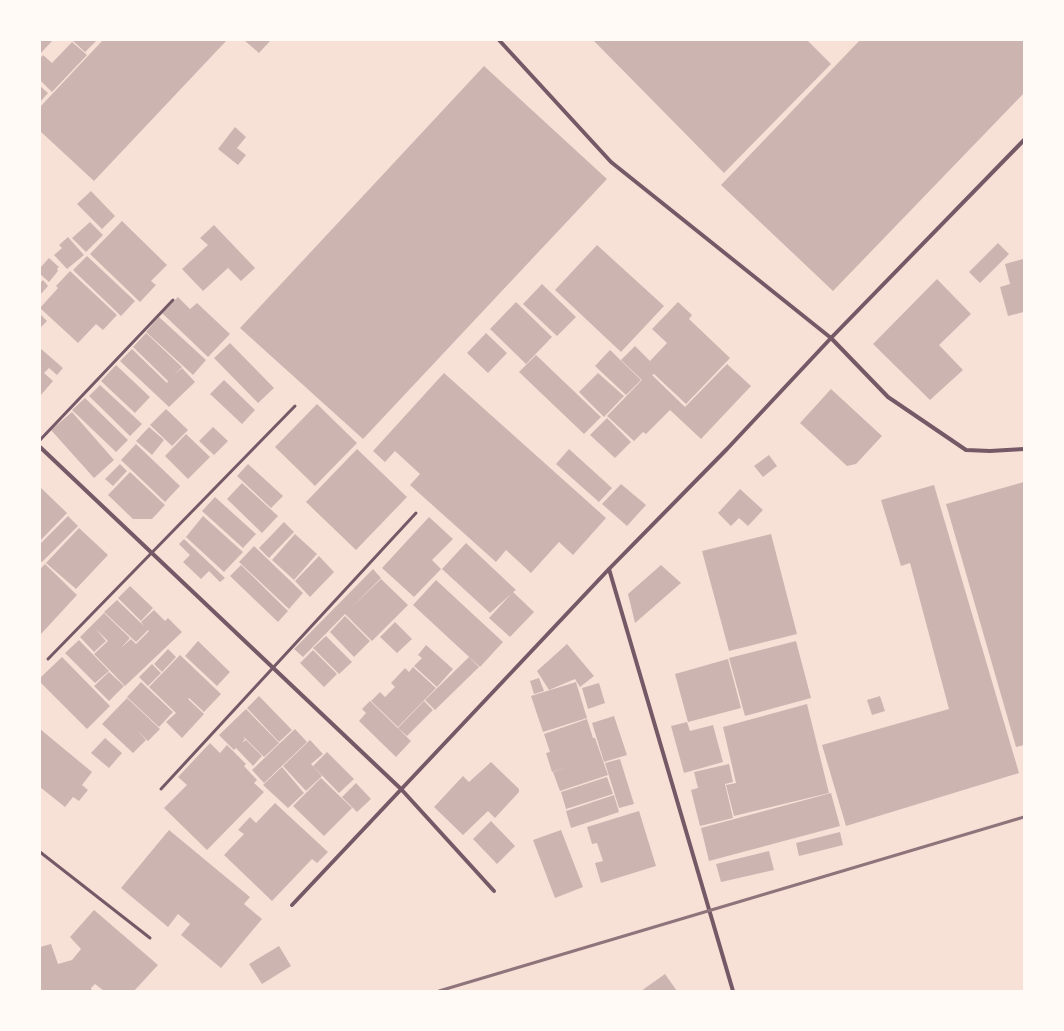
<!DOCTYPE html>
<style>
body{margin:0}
#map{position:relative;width:1064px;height:1031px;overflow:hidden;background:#f7e1d7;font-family:Manrope,sans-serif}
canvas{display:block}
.frame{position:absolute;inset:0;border:41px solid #fffaf5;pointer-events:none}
</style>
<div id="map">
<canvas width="1064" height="1031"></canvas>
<div class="frame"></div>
</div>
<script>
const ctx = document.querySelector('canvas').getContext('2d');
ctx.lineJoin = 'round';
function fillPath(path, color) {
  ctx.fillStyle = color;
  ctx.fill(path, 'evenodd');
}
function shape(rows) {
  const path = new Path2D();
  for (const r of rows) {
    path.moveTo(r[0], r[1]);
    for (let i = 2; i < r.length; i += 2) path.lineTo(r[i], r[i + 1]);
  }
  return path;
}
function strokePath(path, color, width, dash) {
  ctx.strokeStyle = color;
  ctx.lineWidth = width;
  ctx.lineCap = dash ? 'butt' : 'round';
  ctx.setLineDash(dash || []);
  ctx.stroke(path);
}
const building = shape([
 [40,40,53,40,40,54],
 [72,40,97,40,85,52],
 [103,40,227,40,94,181,40,131,40,107],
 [244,40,271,40,259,53],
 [593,40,807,40,831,64,724,173],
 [860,40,1024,40,1024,93,833,291,721,185],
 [72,42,87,55,52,92,40,80,40,59,43,55,52,63],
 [484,66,607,179,363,439,240,328],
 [40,86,48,93,40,102],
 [235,127,246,137,237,148,246,155,238,165,218,149],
 [91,191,115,216,102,229,77,204],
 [122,221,167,265,151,281,156,285,140,302,90,254],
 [90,222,103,235,86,252,72,238],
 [214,225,255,268,241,281,228,268,203,291,182,269,208,245,200,238],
 [68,237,84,255,67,269,54,255,62,248,59,245],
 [998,243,1009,254,980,283,969,272],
 [597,245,664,306,621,352,555,290],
 [87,256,135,301,121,316,73,270],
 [49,258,59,267,57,269,58,271,49,282,40,274,40,268],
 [1023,259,1024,312,1008,316,1000,287,1010,284,1005,264],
 [70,271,117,315,103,330,96,324,78,343,40,308,58,288,56,286],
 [937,279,971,314,939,345,963,370,930,400,873,344],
 [43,280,48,286,40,295,40,283],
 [542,284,576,317,557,336,523,304],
 [178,297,190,309,197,303,230,334,208,357,162,313],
 [516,302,552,337,526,364,490,329],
 [678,302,692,315,689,319,730,358,686,404,654,374,652,375,685,407,727,364,751,386,701,439,670,410,646,434,643,432,634,441,607,416,642,380,621,360,635,346,650,361,667,343,652,329],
 [40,314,47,321,40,328],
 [159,317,206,360,193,375,146,332],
 [146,333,182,367,174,375,182,368,195,382,169,407,120,361,132,349,167,383,168,381,133,347],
 [486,333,507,353,488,373,467,353],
 [230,343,274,388,258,403,214,358],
 [40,348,63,368,57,375,49,368,44,373,53,381,40,396],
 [610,350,641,380,626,395,595,366],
 [536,355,601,417,584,434,519,372],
 [116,365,150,397,135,413,101,381],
 [444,373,606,518,573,555,559,542,531,573,506,550,496,562,410,485,420,474,395,451,385,462,373,451],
 [598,373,624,396,604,417,579,392],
 [224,380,255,410,242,424,210,394],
 [100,385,142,424,130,436,89,396],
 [831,389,882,436,856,464,847,466,800,423],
 [85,398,128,440,116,452,72,410],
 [317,404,357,443,315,486,275,447],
 [166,409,188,430,172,446,150,425],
 [72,412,114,460,94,478,51,430],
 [607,418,631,442,615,458,590,435],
 [149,427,164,440,152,455,136,441],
 [213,427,228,441,214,455,199,441],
 [186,434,210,457,188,479,165,456],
 [136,444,180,486,165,502,121,460],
 [357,449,407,497,356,550,306,502],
 [569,449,612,488,599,502,556,464],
 [769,455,777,466,763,477,754,466],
 [120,464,127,471,113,486,105,479],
 [248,464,283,496,271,508,237,476],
 [130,472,165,505,152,519,133,519,108,495],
 [1024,482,1024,745,1016,747,946,504],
 [242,483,278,516,262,533,227,499],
 [621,484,646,505,627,526,602,504],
 [934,485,1019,773,846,826,822,745,949,709,910,563,901,566,881,500],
 [40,487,67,513,40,541],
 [740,489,763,510,748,526,739,518,731,526,718,513],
 [215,497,256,534,243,548,202,511],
 [68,516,78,526,42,562,40,560,40,544],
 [203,516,243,552,224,572,186,537],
 [429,517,453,539,432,560,441,569,414,597,382,568],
 [284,522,294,532,269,558,259,548],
 [79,528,108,555,76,589,46,563],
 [295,534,317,554,294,580,272,560],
 [771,534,797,634,729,651,702,551],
 [184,539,225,578,220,582,209,571,201,579,183,562,190,555,179,544],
 [466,543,516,590,513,592,534,612,510,637,489,618,511,594,490,613,442,569],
 [254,546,303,593,289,609,239,562],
 [319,556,334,572,310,597,295,581],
 [45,564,77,595,41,634,40,633,40,569],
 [241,565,288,611,278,622,230,576],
 [661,565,681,583,635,623,628,594],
 [373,569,381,578,348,611,381,579,408,605,372,641,345,614,303,657,294,649],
 [436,580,503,642,480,667,413,605],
 [130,586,153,608,141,621,118,598],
 [117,600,144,626,141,622,154,610,165,621,168,618,182,632,125,686,94,654,108,641,95,628,106,641,94,652,80,637,104,613,130,638,121,648,131,639,136,644,149,631,148,630,136,642,104,612],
 [345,616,370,641,354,657,330,632],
 [395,622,412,639,397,653,380,637],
 [326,636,352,662,339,674,313,648],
 [79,640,109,671,95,683,65,653],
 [198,641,230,672,217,686,185,656],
 [796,641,811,698,745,716,729,658],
 [567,644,594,676,580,687,575,679,549,690,537,671],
 [426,645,453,669,437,687,414,666,422,658,418,655],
 [168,649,176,657,162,672,154,664],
 [313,650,337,674,324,687,300,663],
 [180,655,221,694,204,712,189,698,188,699,204,714,182,738,166,722,176,713,149,687],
 [62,657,110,706,87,729,40,682,40,678],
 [469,657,479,667,435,710,425,700],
 [728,659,741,708,688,722,675,674],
 [152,664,161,673,148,686,139,677],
 [413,667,436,688,398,727,371,701,380,692,385,697,395,687,391,683,405,668,409,672],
 [109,672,124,686,109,701,94,686],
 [539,678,544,691,534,694,530,681],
 [141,682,173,712,159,727,127,697],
 [576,682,587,718,543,732,531,696],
 [599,683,605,703,588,709,582,688],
 [259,696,292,730,279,742,247,708],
 [880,696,885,711,872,715,867,700],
 [127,698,160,729,148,741,137,730,146,740,133,753,102,724],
 [370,701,411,741,396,757,359,721,366,713,362,709],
 [424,701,433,710,407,736,398,728],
 [807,704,829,793,734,816,726,785,736,783,723,727],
 [246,709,279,743,264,757,243,736,245,739,242,743,246,740,262,756,253,766,236,748,234,750,219,735],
 [614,716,627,755,604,762,592,723],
 [587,719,593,738,595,738,608,775,560,791,553,772,568,767,552,772,546,753,550,752,544,734],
 [687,722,690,731,713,725,723,762,684,773,671,726],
 [40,729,92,772,82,785,88,790,79,801,73,797,65,807,40,787],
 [295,729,307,742,264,783,252,770,280,743,281,744,280,743],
 [105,738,122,753,109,768,91,753],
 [310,740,323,754,311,764,322,776,306,791,283,766],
 [210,743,220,753,227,745,246,764,244,766,257,780,254,783,264,792,207,850,164,808,187,785,178,777],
 [327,752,354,779,339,793,313,766],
 [620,759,634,804,619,808,605,763],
 [491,762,519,789,519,792,495,818,488,811,463,835,434,807,463,776,469,782],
 [729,764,733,782,725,784,733,818,700,826,691,790,698,788,694,772],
 [282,767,304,793,288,808,263,785],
 [607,777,613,794,566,809,561,792],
 [321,778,352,808,324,836,293,806],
 [356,783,371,799,357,812,342,797],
 [831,793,840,826,709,861,701,828],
 [614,795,619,812,571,828,566,811],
 [275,803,328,852,317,863,312,859,272,901,224,855,244,834,238,830,250,817,256,823],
 [639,811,656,866,601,883,595,863,603,861,597,843,592,844,587,827],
 [491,821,515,846,497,864,473,839],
 [169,830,250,897,244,904,262,919,221,968,181,935,190,924,178,914,168,927,121,888],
 [561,830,583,887,555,898,533,840],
 [840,832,843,845,799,856,796,843],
 [769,851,774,870,721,882,716,864],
 [94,910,158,965,134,991,104,991,95,984,91,988,92,991,40,991,40,947,51,944,58,964,72,960,81,949,70,937],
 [279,946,291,966,262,984,249,964],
 [665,974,677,991,641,991]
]);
const service = shape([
 [40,440,173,300],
 [48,659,295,406],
 [161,789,416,513],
 [40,852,150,938]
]);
const minor = shape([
 [499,40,611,162,831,338,888,397,966,450,990,451,1024,449],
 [40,447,401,789,494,891],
 [609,569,733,991],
 [292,905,609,569,727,449,831,338,1024,140]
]);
const rail = shape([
 [439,991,1024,817]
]);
fillPath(building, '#ccb4b1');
strokePath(service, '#755966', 3);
strokePath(minor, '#755966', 4);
strokePath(rail, '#8f747c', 3);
</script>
